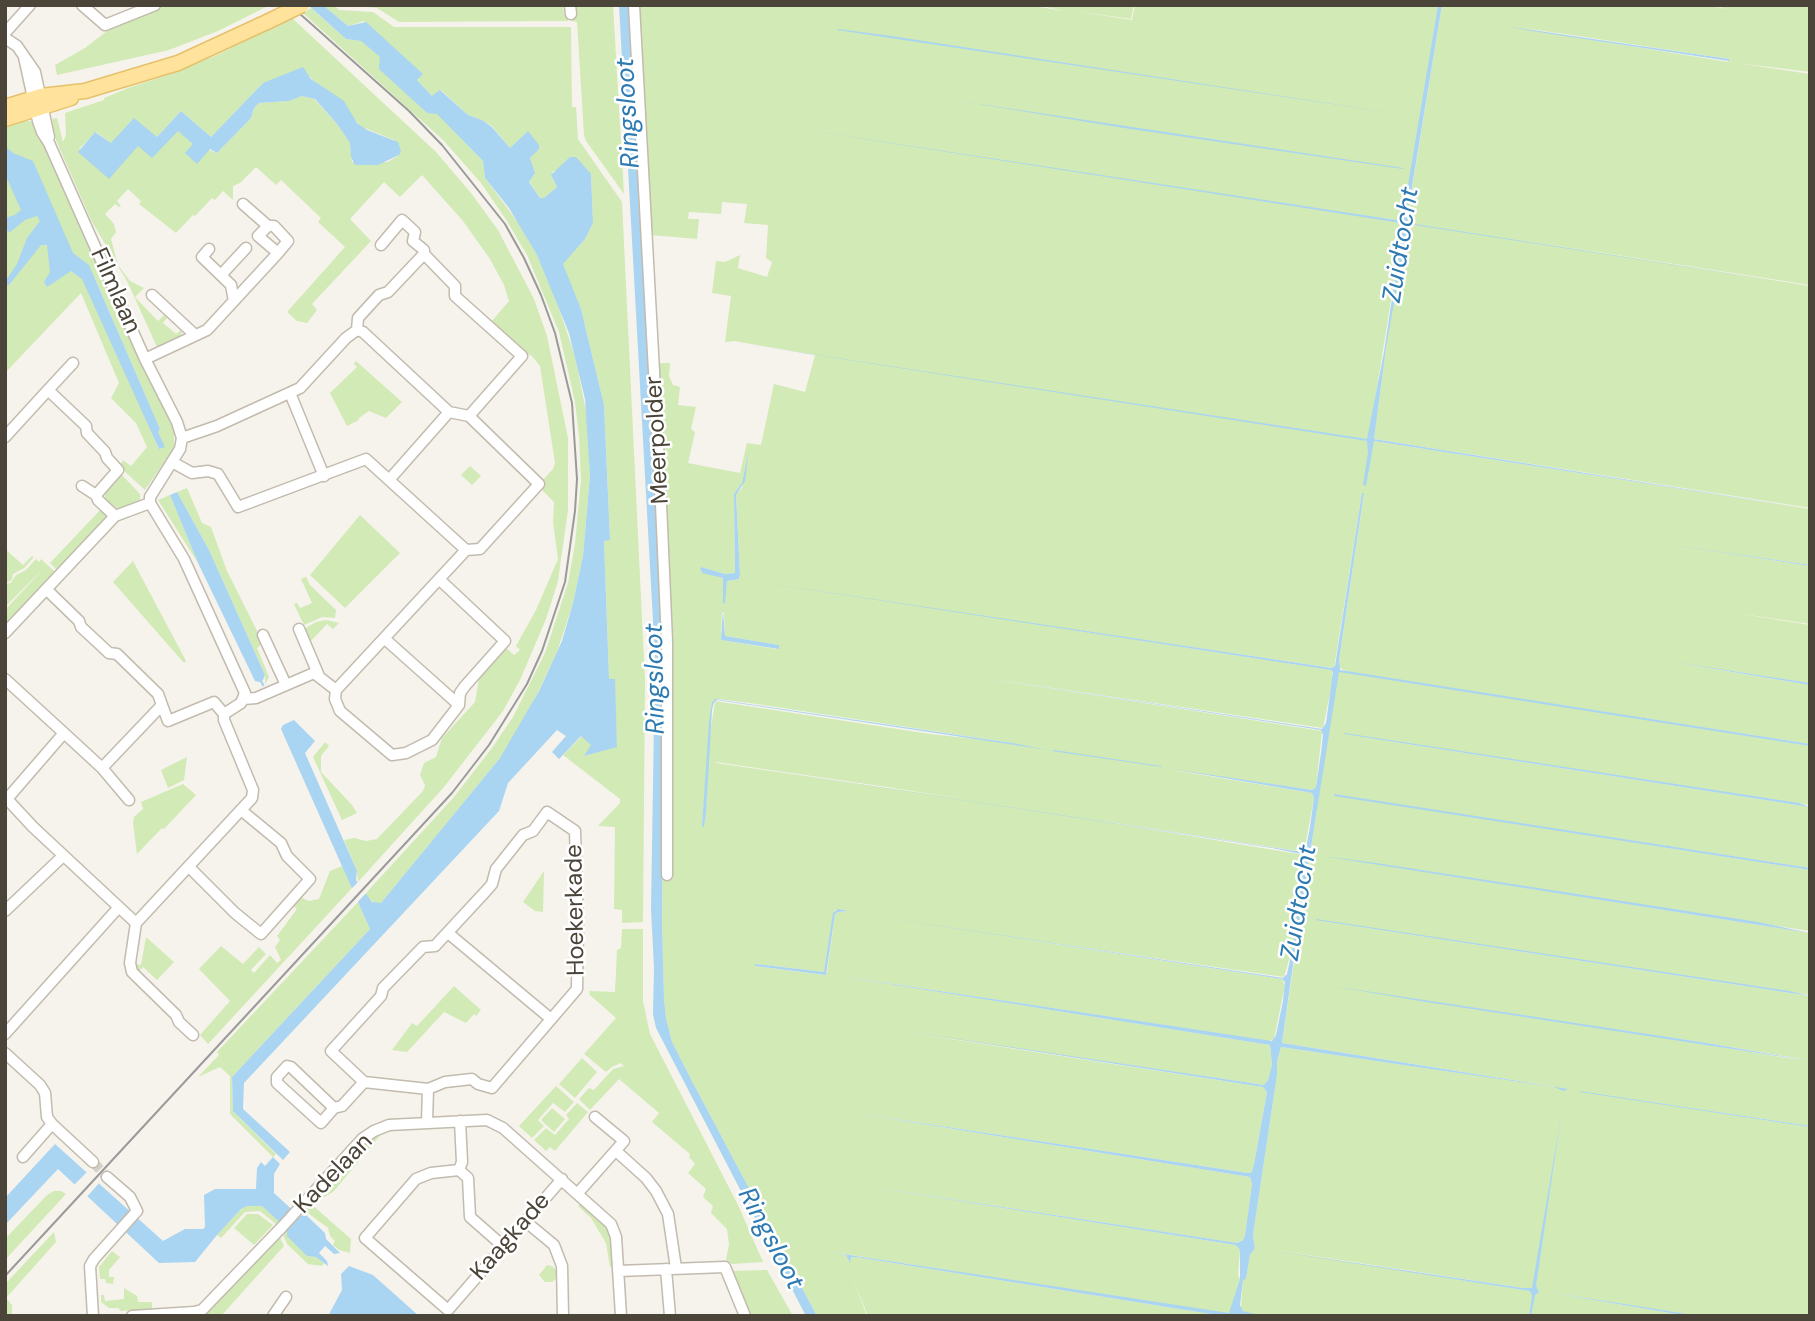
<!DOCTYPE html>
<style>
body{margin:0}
#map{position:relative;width:1815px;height:1321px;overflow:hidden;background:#f6f3ec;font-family:"DM Sans",sans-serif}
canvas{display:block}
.frame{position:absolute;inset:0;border:7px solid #4b4439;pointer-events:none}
</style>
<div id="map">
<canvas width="1815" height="1321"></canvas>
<div class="frame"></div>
</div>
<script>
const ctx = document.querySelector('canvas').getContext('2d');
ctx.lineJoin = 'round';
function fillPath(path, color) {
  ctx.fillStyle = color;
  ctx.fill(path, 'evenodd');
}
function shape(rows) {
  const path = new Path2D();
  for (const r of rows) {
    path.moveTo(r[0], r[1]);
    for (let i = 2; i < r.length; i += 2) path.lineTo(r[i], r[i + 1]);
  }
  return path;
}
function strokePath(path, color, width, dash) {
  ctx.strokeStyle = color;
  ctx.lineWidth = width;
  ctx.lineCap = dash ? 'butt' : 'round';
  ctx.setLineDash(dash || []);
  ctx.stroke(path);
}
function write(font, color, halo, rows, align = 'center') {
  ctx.font = font + ' "DM Sans",sans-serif';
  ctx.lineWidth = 5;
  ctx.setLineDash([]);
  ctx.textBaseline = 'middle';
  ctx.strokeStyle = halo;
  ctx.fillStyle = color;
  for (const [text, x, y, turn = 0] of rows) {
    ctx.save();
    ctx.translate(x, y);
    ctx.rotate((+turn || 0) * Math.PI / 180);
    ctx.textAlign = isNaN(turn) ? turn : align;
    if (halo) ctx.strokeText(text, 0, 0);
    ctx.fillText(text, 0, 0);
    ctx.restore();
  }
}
const green = shape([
 [165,5,270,5,218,31,169,50,57,75,55,65,85,48,107,31],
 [323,5,334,5,339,10,373,12,394,27,571,27,572,107,576,107,578,139,622,202,645,681,643,922,622,923,622,910,614,909,615,827,598,826,620,803,620,799,563,755,582,736,592,745,585,756,617,746,614,679,609,679,604,541,610,539,604,405,581,309,562,264,585,239,593,223,591,174,553,171,552,178,557,187,544,198,540,198,529,181,534,175,530,158,539,147,527,132,510,148,492,126,482,120,468,115,441,90,433,97,417,80,422,74,364,21,348,26],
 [347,5,563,5,564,15,569,15,568,21,399,22,377,8],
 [576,5,613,5,624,194,586,141,584,135,577,22,572,21,573,15,576,14],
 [630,5,1027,5,1065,11,1037,5,1134,5,1131,19,1069,10,1132,20,1135,5,1438,5,1404,220,1401,221,1368,216,1400,222,1403,226,1369,437,1367,439,1351,438,1368,441,1368,452,1374,441,1810,509,1810,565,1693,548,1810,566,1810,624,1729,612,1810,625,1810,683,1677,663,1810,685,1810,744,1527,700,1810,746,1810,805,1344,734,1810,807,1810,868,1334,795,1810,870,1810,931,1433,873,1810,933,1810,995,1316,920,1810,996,1810,1126,1579,1091,1810,1127,1810,1316,1699,1316,1547,1292,1688,1316,1531,1316,1562,1111,1533,1288,1523,1288,1262,1248,1530,1291,1532,1295,1529,1316,1263,1316,1246,1313,1241,1309,1243,1279,1246,1279,1250,1255,1255,1247,1253,1235,1277,1075,1277,1062,1281,1047,1569,1089,1282,1043,1337,674,1339,672,1348,672,1338,667,1364,494,1362,493,1334,668,1028,623,1332,670,1333,678,1323,728,979,677,1322,731,1316,787,1312,790,1166,769,1312,793,1314,798,1304,852,1089,819,1304,855,1305,861,1293,946,1284,977,990,934,1282,979,1285,985,1274,1039,1269,1041,834,975,1270,1045,1272,1066,1268,1080,1264,1085,898,1031,1263,1087,1267,1092,1255,1159,1252,1172,1248,1173,849,1112,1250,1177,1252,1184,1245,1235,1243,1240,1236,1243,860,1185,1236,1245,1240,1250,1238,1275,1240,1279,1231,1311,1227,1314,1211,1312,832,1252,846,1255,849,1261,852,1256,856,1257,1223,1316,868,1316,852,1276,867,1316,817,1316,693,1083,672,1042,666,1018,664,999,662,922,664,627],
 [722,202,747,204,744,223,768,225,766,258,772,262,767,277,738,268,740,255,725,262,716,261,712,293,731,296,725,342,734,341,815,355,805,392,774,384,761,445,747,443,740,473,688,463,695,432,691,429,696,407,678,405,680,387,673,385,669,376,670,363,657,363,650,235,697,239,699,219,688,219,689,212,721,214],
 [750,451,742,488,736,494,740,576,739,579,727,581,723,603,723,578,711,574,701,567,725,574,735,573,734,494,742,483],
 [722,612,724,612,725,636,779,645,776,649,721,640],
 [718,699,750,703,1012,743,930,734,715,701,709,741,706,813,704,826,702,826,712,702],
 [716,762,880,786,970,800,716,763],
 [835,910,847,912,838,912,835,914,827,973,824,975,755,966,755,964,765,965,824,972],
 [1604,1028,1707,1043,1807,1060,1787,1058],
 [1442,5,1702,5,1728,9,1712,5,1810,5,1810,72,1737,63,1810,74,1810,285,1501,237,1810,286,1810,508,1374,439,1386,348],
 [1514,27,1565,34,1729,59,1728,62],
 [311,8,346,39,361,41,381,57,380,69,427,113,437,113,483,161,485,178,519,224,537,255,553,291,575,356,588,421,590,476,583,556,573,603,557,652,528,713,500,758,381,903,374,903,365,894,454,797,492,748,513,717,545,653,568,583,575,544,581,480,579,437,575,402,559,332,527,255,507,221,481,183,444,141,303,13],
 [292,18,436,152,471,193,498,230,534,299,547,336,568,438,568,510,558,581,546,619,520,680,503,711,444,787,358,882,357,871,344,840,354,838,366,841,377,839,423,791,425,785,420,775,424,763,436,757,442,738,475,702,479,679,505,647,514,655,520,650,516,646,536,610,558,559,553,522,554,502,540,488,541,482,553,469,555,463,540,366,531,355,524,354,491,322,509,301,504,285,490,259,463,221,422,175,400,197,384,182,350,219,371,241,312,304,317,310,307,323,297,321,287,312,345,247,318,222,321,218,281,180,276,185,256,167,240,183,233,186,233,200,223,191,215,200,212,198,195,216,193,215,176,233,139,204,141,201,128,189,117,201,121,206,119,207,115,204,105,214,114,224,116,232,111,239,118,265,130,281,144,288,135,297,158,321,164,315,167,318,163,323,176,334,181,330,182,332,179,339,157,347,128,283,91,220,56,140,52,119,57,118,63,142,66,135,65,113,104,100,104,98,128,88,171,74,217,55],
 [307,74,362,127,394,140,399,155,388,162,352,162,350,143,337,124,314,99,302,96,289,101,259,103,254,108,251,118,217,153,193,144,178,130,138,146,79,149,96,132,111,143,157,137,181,111,211,137,263,83],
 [23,121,30,121,37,128,95,262,174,427,174,448,145,490,123,470,121,464,123,460,131,466,147,447,136,423,111,398,119,383,81,293,5,373,5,127],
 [92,272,160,429,158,432,164,447,158,448],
 [356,361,402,402,386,418,369,411,359,418,359,420,347,426,330,393,357,367,354,364],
 [470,466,481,476,472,485,461,475],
 [122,475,140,494,140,501,119,510,105,499,105,492],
 [187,488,202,523,211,527,227,571,263,643,257,648,269,677,265,684,265,675,209,550,177,492],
 [170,495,198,563,158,500],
 [101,509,107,514,106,519,58,571,50,563],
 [360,515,400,553,345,608,310,575],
 [5,549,23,565,32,556,34,557,24,568,13,574,12,580,8,582,5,582],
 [36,559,39,562,41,559,54,571,53,576,5,628,5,610,44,568,5,607,5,584,11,583,16,575,26,570],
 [133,561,186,661,184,663,113,582],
 [306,577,310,585,336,610,335,618,322,617,304,625,294,604,297,603,300,608,312,603,301,579],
 [326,620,339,623,333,629,327,624,308,644,302,630,316,622],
 [325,742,329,746,321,756,321,772,352,805,357,813,342,820,313,757],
 [187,757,184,780,168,788,161,770],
 [183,784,196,795,164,829,162,828,137,854,133,823,134,817,143,809,141,802],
 [342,866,352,888,208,1044,200,1035,230,1001,199,969,221,946,243,964,259,947,266,954,251,970,254,973,270,955,277,963,281,960,275,947,280,940,277,936,297,909,291,904,304,892,302,898,309,901,319,899,330,871],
 [544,871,543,912,535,911,523,902],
 [358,902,370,929,232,1077,233,1111,276,1154,273,1157,230,1114,230,1076,220,1067,198,1077,219,1055,217,1052],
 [622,929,643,929,643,1001,650,1034,738,1205,763,1262,732,1264,726,1260,729,1244,727,1229,711,1213,713,1206,703,1197,706,1189,688,1173,695,1164,689,1157,690,1154,652,1122,659,1113,619,1079,590,1110,579,1099,589,1088,594,1090,613,1069,624,1066,621,1063,612,1067,606,1072,584,1054,616,1018,590,995,589,991,615,992,617,950,621,948],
 [146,937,174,962,157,980,143,967,138,972,134,964,141,965],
 [454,986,481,1010,476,1016,474,1014,466,1023,444,1012,407,1052,392,1050,412,1023,417,1026],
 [582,1058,597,1072,575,1098,559,1084],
 [556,1086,574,1102,565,1112,553,1103,538,1120,544,1126,532,1138,519,1126],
 [577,1103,588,1112,555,1151,550,1147,546,1151,534,1140,546,1128,555,1135,569,1119,566,1115],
 [552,1108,565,1119,554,1132,541,1120],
 [382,1133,334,1191,321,1199,324,1188,366,1143],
 [54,1191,61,1191,66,1194,5,1260,5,1239,47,1195],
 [310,1203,351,1239,350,1253,339,1250,333,1245,335,1241,330,1236,328,1228,304,1210],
 [581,1203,606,1225,612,1239,614,1267,610,1267,606,1243,591,1218,578,1206],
 [247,1206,262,1206,279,1221,276,1224,260,1211,245,1212,221,1238,217,1235,241,1209],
 [247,1214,258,1214,273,1225,254,1245,234,1228],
 [287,1229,307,1256,316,1257,324,1263,322,1266,308,1264,287,1244,283,1235],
 [54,1232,56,1242,6,1298,12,1305,12,1314,5,1316,5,1284],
 [280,1237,284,1246,221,1316,192,1316,210,1310],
 [112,1251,120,1257,109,1270,109,1277,114,1277,113,1284,106,1283,105,1279,100,1279,99,1267],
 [547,1265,552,1266,557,1271,557,1278,552,1282,545,1282,539,1275],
 [767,1270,793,1316,747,1316,728,1271],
 [124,1288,137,1296,138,1302,152,1302,152,1309,120,1311,119,1308,109,1308,101,1302,101,1295,104,1295,105,1301,124,1299]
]);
const water = shape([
 [308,5,323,5,348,26,366,22,423,74,417,80,432,96,440,90,468,115,482,120,492,127,510,148,528,131,539,145,539,149,530,158,535,173,529,182,540,198,544,198,557,187,551,175,570,157,576,157,591,174,593,223,585,239,563,264,581,309,604,405,610,540,604,541,609,679,615,679,617,747,584,756,591,745,581,736,559,759,552,752,566,736,557,730,508,783,499,811,244,1083,243,1109,290,1152,283,1160,233,1111,232,1077,370,929,281,729,283,725,294,720,315,741,305,753,357,871,356,880,372,902,381,903,500,758,539,691,562,641,573,603,583,556,590,476,585,399,569,333,537,255,509,208,485,178,483,161,437,114,427,113,379,69,380,57,361,41,346,39],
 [619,5,630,5,664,627,662,922,664,999,666,1018,672,1042,693,1083,817,1316,806,1316,656,1028,653,1014,654,967,651,910,655,657],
 [1438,5,1442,5,1407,217,1408,223,1810,286,1408,224,1386,348,1374,439,1810,509,1374,441,1366,486,1363,485,1368,452,1367,441,733,342,1367,439,1384,352,1403,226,1401,223,787,127,1402,221],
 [1505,26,1729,59,1729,61,1532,31],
 [838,29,891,36,1412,116,837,30],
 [303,67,311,79,344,101,357,123,367,130,398,142,401,151,399,155,378,165,355,165,351,157,350,143,337,124,315,99,302,96,289,101,259,103,254,108,251,118,217,153,210,149,197,164,185,153,193,144,178,131,152,158,138,146,109,179,78,152,95,132,111,143,134,118,157,137,181,111,211,137,263,83],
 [960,101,1403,168,1403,169,1124,128],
 [5,146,13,153,33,161,73,253,89,265,160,429,158,432,165,447,159,449,82,279,71,271,47,287,44,282,50,272,47,245,41,245,9,285,5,286,5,282,17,264,27,238,40,221,37,216,25,220,10,232,5,230,5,218,15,215,21,210,5,174],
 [749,451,745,481,736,495,740,575,739,579,727,581,725,603,723,604,723,578,702,573,700,568,701,567,725,574,735,573,734,494,742,483],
 [177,492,209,550,265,675,263,680,259,682,255,681,198,563,170,495],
 [1362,493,1364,493,1339,660,1340,670,1810,744,1810,746,1339,672,1300,916,1282,1043,1568,1089,1564,1091,1554,1087,1281,1047,1277,1062,1277,1075,1253,1235,1255,1248,1250,1255,1246,1279,1243,1280,1240,1305,1243,1311,1263,1316,1223,1316,856,1257,851,1257,850,1263,846,1255,830,1252,1229,1313,1240,1279,1240,1250,1236,1245,859,1185,1237,1243,1243,1240,1245,1235,1252,1184,1250,1177,849,1112,1248,1173,1252,1172,1255,1159,1267,1092,1263,1087,898,1030,1264,1085,1268,1080,1272,1065,1270,1045,833,975,1272,1041,1276,1035,1283,1001,1285,982,1282,979,856,913,1283,978,1287,974,1293,946,1305,857,1301,854,1272,848,716,762,1302,852,1306,848,1310,827,1314,798,1312,793,1166,768,1312,790,1316,787,1321,753,1323,735,1321,730,979,677,1322,729,1326,723,1333,672,1331,670,747,580,1332,668,1335,666],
 [1668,544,1810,565,1810,566,1713,551],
 [723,610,725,636,779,645,779,649,721,640],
 [1667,661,1810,683,1810,685],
 [715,699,1012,743,1048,750,717,700,714,702,712,710,706,813,704,827,702,826,709,722,712,702],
 [1344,733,1799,803,1810,807,1344,734],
 [1054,750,1161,766,1162,767,1052,751],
 [1334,794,1810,868,1810,870,1334,796],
 [1322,856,1376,863,1758,922,1810,933],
 [838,909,848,911,838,912,835,914,826,975,755,966,755,964,765,965,824,972,833,913],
 [1316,919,1789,991,1810,996,1316,920],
 [1332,986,1707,1043,1810,1061,1420,1001],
 [1579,1091,1810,1126,1810,1127,1580,1092],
 [1562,1110,1536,1286,1539,1292,1535,1295,1531,1316,1529,1316,1532,1295,1530,1291,1262,1249,1523,1288,1532,1288],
 [55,1144,163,1241,185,1229,203,1229,205,1227,204,1195,215,1189,256,1189,257,1168,261,1162,265,1166,273,1157,280,1164,274,1174,274,1193,299,1216,306,1215,325,1233,326,1239,340,1253,334,1254,325,1246,319,1253,327,1261,328,1266,316,1257,307,1256,287,1236,287,1229,262,1206,247,1206,241,1209,217,1235,195,1262,159,1263,58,1169,5,1225,5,1198],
 [349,1266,373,1275,419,1316,328,1316,342,1290,341,1274],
 [1547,1292,1631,1305,1699,1316,1688,1316]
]);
const pier = shape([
 [360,880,368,891,355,905,349,891],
 [89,1170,101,1181,85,1199,72,1187]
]);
const stream = shape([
 [261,681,263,685]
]);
const minorTunnel = shape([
 [93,1162,107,1177]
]);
const minor = shape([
 [82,5,105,25,155,5],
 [570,5,571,14],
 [634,5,660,481,667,641,667,875],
 [5,33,30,5],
 [5,38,17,46,35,72,49,137],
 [24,57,38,121,42,132,49,143,145,359,177,422,182,438,180,449,150,497,150,503,184,559,245,693,241,703,224,714,224,720,253,790,252,798,136,923],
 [243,204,268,226],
 [381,245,402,220,415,232,413,241,424,250,424,254],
 [209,249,202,257,231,285,234,301],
 [221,275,246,248],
 [152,295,195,335],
 [357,330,358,318,379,295,388,292,424,254,455,286,455,296,522,356,469,416],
 [145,359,207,330,278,253,288,241,274,226,268,226,258,236,278,253],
 [48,390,73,363],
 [290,393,324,476],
 [5,437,48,390,86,426,87,433,105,452,107,458,118,470,96,495,98,500,115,516],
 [182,438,217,426,300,388,346,338,357,330,363,332,449,412,469,416],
 [172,462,192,473,208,471,218,474,238,507,366,459,466,550],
 [389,480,449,412],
 [82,486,96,495],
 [466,550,480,549,539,484,469,416],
 [440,580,505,641,465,686,460,693,459,705],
 [46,589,79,621,81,627,94,639,109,653,117,654,158,694,162,705],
 [299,629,319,676],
 [5,633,115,516,150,503],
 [263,635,286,685],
 [385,639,459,705],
 [5,679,64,733,7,799,33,827,136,923],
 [336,690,335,699,340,711,392,755,406,753,432,740,459,705],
 [244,699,256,698,314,673,336,690,466,550],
 [64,733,102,768,129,800],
 [102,768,162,705,168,721,214,702,224,714],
 [189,867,235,913,261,934,310,879,287,856,281,843,241,810],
 [5,911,63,856],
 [136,923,130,963,132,972,176,1015,179,1022,193,1035],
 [448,933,551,1019],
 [5,1034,119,907],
 [5,1053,40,1085,45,1093,47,1117,52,1124,93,1162],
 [334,1108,291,1067,287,1066,277,1077,277,1083,321,1123,334,1108,342,1106,364,1082,428,1089,445,1082,472,1079,478,1084,492,1088,577,989,578,924,575,831,547,812,533,831,523,835,496,869,492,884,486,891,435,946,423,947,383,988,381,996,331,1051,364,1082],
 [427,1122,428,1089],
 [616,1151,646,1178,656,1191,668,1214,676,1268],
 [23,1157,52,1124],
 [459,1170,431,1173,416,1179,365,1238,448,1310,562,1179],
 [459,1170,468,1178,470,1217,503,1246],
 [459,1170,462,1162,460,1121],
 [577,1194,624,1141,595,1117],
 [525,1221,554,1245,562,1266,563,1316],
 [666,1269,670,1316],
 [618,1271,725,1267,745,1316],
 [93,1316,90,1266,94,1259,137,1211,130,1197,107,1177],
 [132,1316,194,1312,202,1310,282,1227,362,1139,374,1131,389,1125,487,1120,503,1128,611,1224,616,1237,621,1316],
 [273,1316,286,1297]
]);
const major = shape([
 [5,107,41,96,85,91,178,63,269,21],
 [5,119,71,98]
]);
const tram = shape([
 [5,1276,452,793,489,745,527,684,542,651,565,582,575,511,577,479,572,403,555,333,541,295,524,258,505,224,442,145,409,111,290,5]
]);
const majorBridge = shape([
 [269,21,302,5]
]);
const streetNames = [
 ["Filmlaan",115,291,66],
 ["Meerpolder",658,440,-93],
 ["Hoekerkade",576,910,-91],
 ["Kadelaan",334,1174,-46],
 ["Kaagkade",511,1237,-49]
];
const waterNames = [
 ["Ringsloot",629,113,-93],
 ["Zuidtocht",1402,245,-81],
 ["Ringsloot",656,679,-91],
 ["Zuidtocht",1300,903,-81],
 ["Ringsloot",770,1239,62]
];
fillPath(green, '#d2eab5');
fillPath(water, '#a9d4f2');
fillPath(pier, '#f6f3ec');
strokePath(stream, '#a9d4f2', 2.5);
strokePath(minorTunnel, '#d4d0c8', 10, [10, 5]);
strokePath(minor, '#c2bbae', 13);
strokePath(major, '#e6c16a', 17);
strokePath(minor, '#fff', 10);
strokePath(major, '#ffe39c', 14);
strokePath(tram, '#9a9a9a', 2);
strokePath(majorBridge, '#e6c16a', 17, []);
strokePath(majorBridge, '#ffe39c', 14);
write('24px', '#4b4439', '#fff', streetNames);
write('italic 26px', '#2e7ab2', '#fff', waterNames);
</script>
